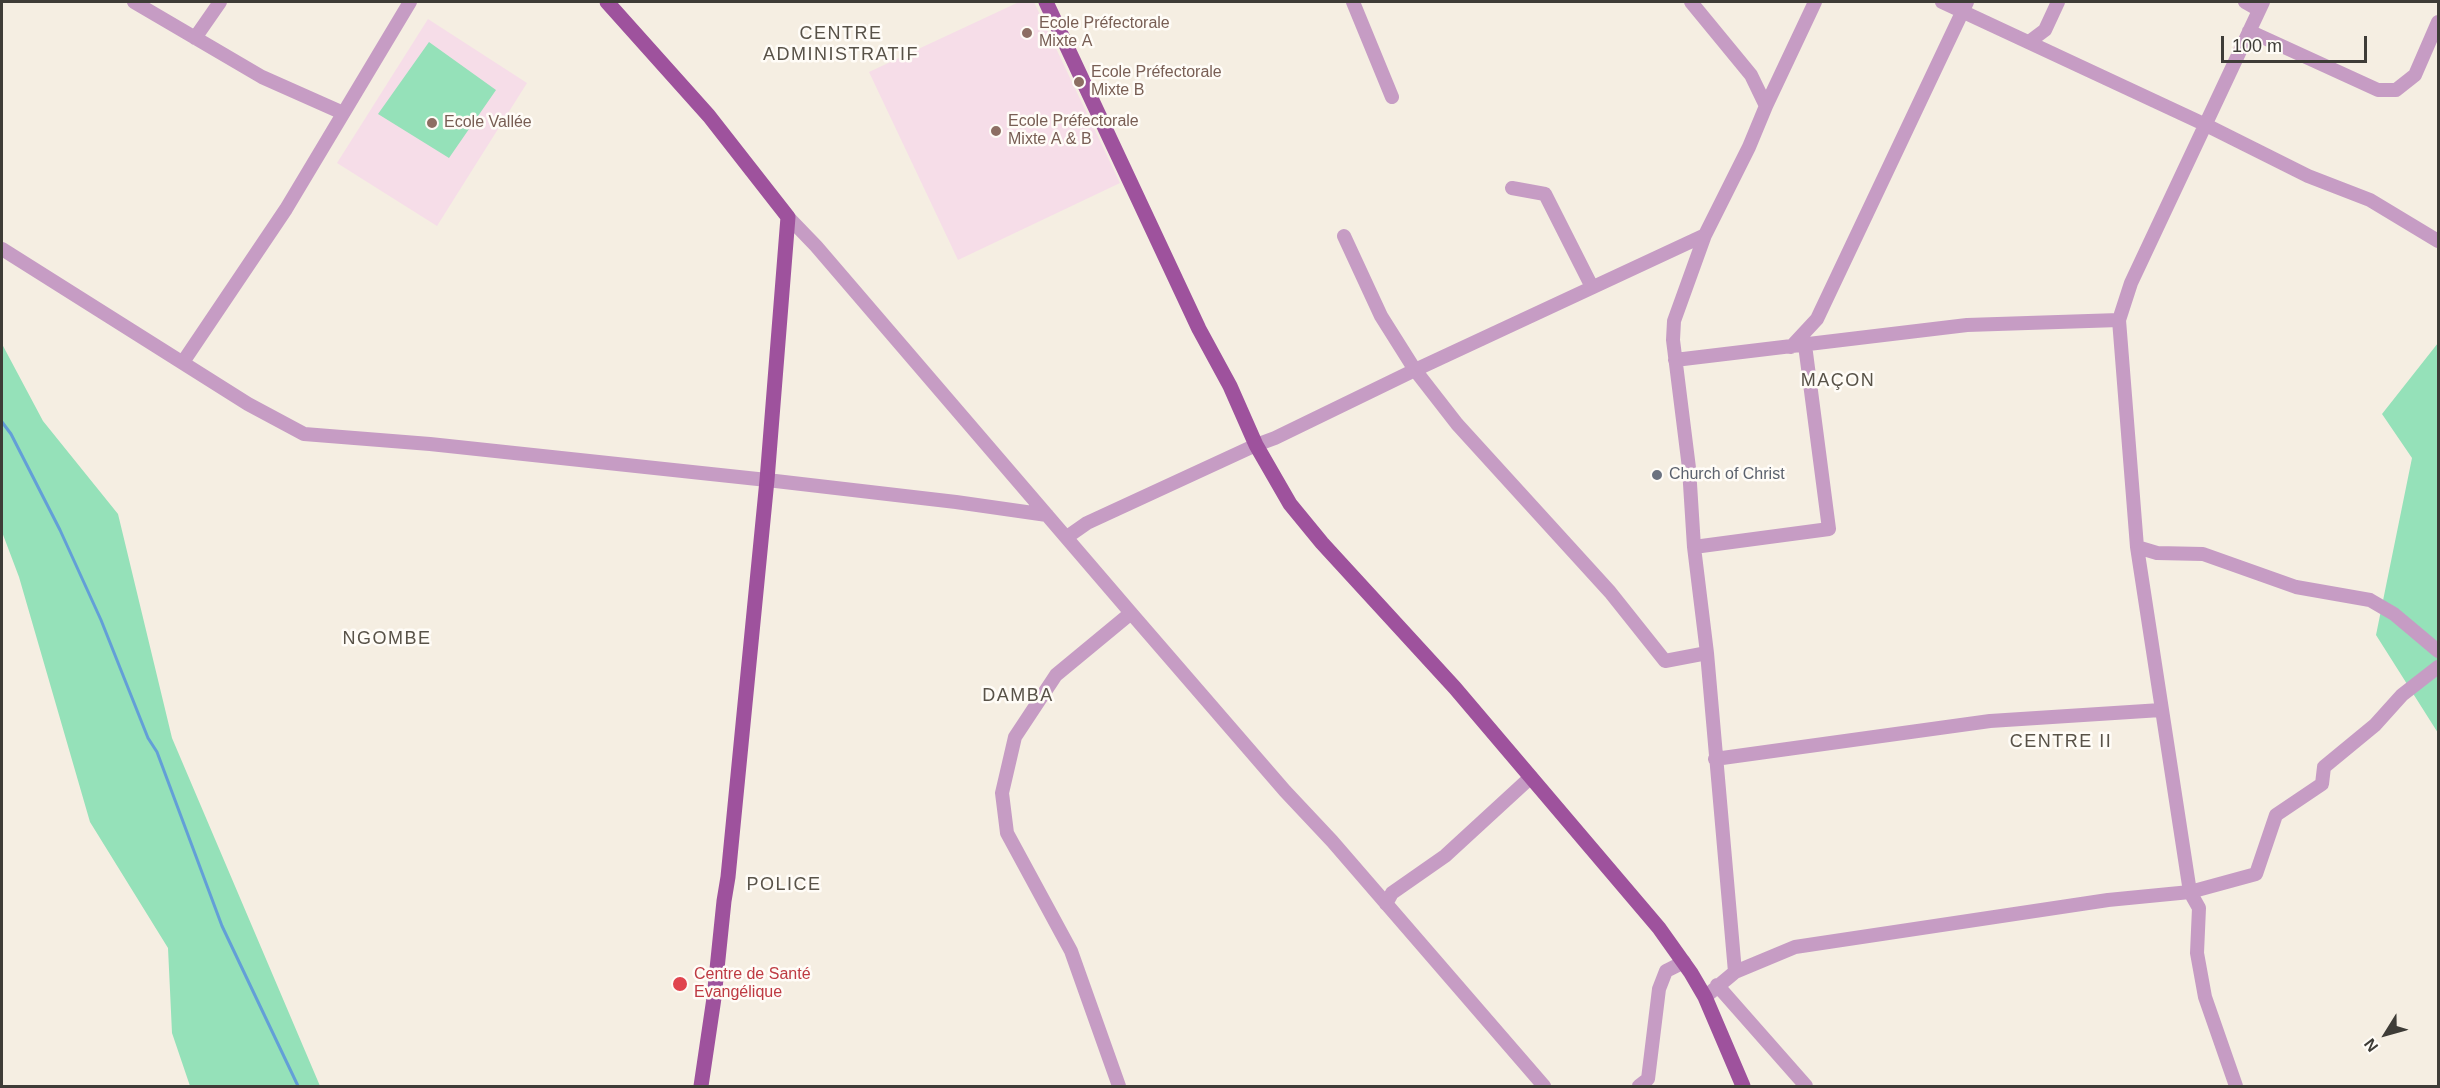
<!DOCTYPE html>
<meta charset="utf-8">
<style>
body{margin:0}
#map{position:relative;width:2440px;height:1088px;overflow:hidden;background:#f5eee2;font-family:Helvetica,sans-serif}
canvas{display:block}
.frame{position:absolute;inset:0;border:3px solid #3e3c37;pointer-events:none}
.north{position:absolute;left:2356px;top:1004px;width:60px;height:60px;-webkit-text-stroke:4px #fffcf7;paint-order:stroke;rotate:233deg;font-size:16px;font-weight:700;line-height:24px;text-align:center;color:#3e3c37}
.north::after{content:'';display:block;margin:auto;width:21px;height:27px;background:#3e3c37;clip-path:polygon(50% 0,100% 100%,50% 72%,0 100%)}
.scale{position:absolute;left:2221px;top:36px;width:146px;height:27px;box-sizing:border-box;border:3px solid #3e3c37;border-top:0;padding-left:8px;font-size:18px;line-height:21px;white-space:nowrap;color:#3e3c37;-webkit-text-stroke:4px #fffcf7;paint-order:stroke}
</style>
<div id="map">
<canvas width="2440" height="1088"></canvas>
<div class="frame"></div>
<div class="north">N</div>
<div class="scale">100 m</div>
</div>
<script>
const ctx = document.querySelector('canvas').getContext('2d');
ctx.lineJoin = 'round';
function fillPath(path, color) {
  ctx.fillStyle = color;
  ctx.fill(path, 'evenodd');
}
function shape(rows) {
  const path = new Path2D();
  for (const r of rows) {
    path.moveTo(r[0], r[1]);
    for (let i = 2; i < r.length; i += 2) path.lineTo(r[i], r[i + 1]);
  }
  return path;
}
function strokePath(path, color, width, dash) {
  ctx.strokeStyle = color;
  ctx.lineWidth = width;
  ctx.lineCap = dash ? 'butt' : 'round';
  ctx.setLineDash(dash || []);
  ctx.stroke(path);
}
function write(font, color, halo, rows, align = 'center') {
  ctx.font = font + ' Helvetica,sans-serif';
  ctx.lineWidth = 5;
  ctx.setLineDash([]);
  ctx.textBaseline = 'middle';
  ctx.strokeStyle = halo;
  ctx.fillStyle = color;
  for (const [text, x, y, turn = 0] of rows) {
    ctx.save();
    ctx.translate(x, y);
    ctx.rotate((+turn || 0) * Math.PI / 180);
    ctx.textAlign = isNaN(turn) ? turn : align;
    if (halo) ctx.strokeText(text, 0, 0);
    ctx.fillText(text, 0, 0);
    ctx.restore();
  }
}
const education = shape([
 [1019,2,1034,2,1120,183,958,260,869,72],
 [428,19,527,83,437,226,337,163]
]);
const green = shape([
 [429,42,496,90,449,158,378,114],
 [2438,343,2438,733,2376,635,2412,458,2382,414],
 [2,344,43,421,118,514,172,738,320,1086,190,1086,172,1033,168,948,90,822,19,577,2,532]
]);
const stream = shape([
 [2,422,11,434,60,530,101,620,148,738,157,752,222,926,298,1086]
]);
const minor = shape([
 [134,2,262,77,343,113],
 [1353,2,1392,97],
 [1691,2,1751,75,1766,106],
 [1942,2,2206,125,2308,176,2370,200,2438,241],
 [2245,2,2259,10],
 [2249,31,2378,90,2396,90,2415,75,2438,22],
 [195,38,220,2],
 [2029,42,2045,30,2058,2],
 [1512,188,1545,194,1592,287],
 [788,217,816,246,1131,613,1285,791,1332,841,1544,1086],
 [1344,236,1381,316,1415,370,1457,424,1610,592,1665,661,1707,653],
 [2,249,248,404,304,434,430,444,767,480,956,502,1047,515],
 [1791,347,1817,319,1967,2],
 [1675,360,1967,325,2119,320],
 [183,362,286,209,410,2],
 [1067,537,1087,523,1256,445,1275,438,1415,370,1705,235],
 [1694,547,1829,529,1805,345],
 [2137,547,2157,553,2203,554,2296,587,2370,600,2394,614,2438,651],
 [1715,759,1990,721,2161,710],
 [1386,904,1392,893,1445,856,1531,777],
 [1735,972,1795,947,2108,900,2190,892,2256,874,2276,815,2322,784,2324,767,2375,725,2402,695,2438,667],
 [1717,985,1806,1086],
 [1705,997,1735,972,1707,653,1694,547,1689,468,1673,340,1674,321,1705,235,1749,147,1766,106,1815,2],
 [1119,1086,1071,951,1007,833,1002,793,1015,737,1056,675,1131,613],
 [1639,1086,1648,1079,1659,989,1666,971,1684,962],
 [2236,1086,2205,997,2197,953,2199,908,2190,892,2137,547,2119,320,2131,283,2263,2]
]);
const major = shape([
 [607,2,709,116,788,217,767,480,728,877,724,901,714,998,701,1086],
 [1046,2,1199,329,1230,386,1256,445,1290,504,1322,543,1455,688,1659,928,1691,973,1705,997,1743,1086]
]);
const markers = [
 [1027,33,6,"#8d6e63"],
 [1079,82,6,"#8d6e63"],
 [432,123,6,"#8d6e63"],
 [996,131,6,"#8d6e63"],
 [1657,475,6,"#6b7280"],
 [680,984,8,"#e0444e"]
];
const educationNames = [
 ["Ecole Préfectorale",1039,24],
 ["Mixte A",1039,42],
 ["Ecole Préfectorale",1091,73],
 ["Mixte B",1091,91],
 ["Ecole Préfectorale",1008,122],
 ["Mixte A & B",1008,140],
 ["Ecole Vallée",444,123]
];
const worshipNames = [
 ["Church of Christ",1669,475]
];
const healthNames = [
 ["Centre de Santé",694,975],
 ["Evangélique",694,993]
];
const neighbourhoodNames = [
 ["CENTRE",841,34],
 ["ADMINISTRATIF",841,55],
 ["MAÇON",1838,381],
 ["NGOMBE",387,639],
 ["DAMBA",1018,696],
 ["CENTRE II",2061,742],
 ["POLICE",784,885]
];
fillPath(education, '#f6dde8');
fillPath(green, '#95e1b9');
strokePath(stream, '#639fd7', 3);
strokePath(minor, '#c69cc4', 14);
strokePath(major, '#9e529d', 15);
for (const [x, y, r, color] of markers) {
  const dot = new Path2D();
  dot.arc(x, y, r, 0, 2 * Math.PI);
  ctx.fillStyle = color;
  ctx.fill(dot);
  strokePath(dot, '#fffcf7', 2);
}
write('16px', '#785e54', '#fffcf7', educationNames, 'left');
write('16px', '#5b616d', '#fffcf7', worshipNames, 'left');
write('16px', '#be3a42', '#fffcf7', healthNames, 'left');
ctx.letterSpacing = '1.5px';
write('18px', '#585248', '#fffcf7', neighbourhoodNames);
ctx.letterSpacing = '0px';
</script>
